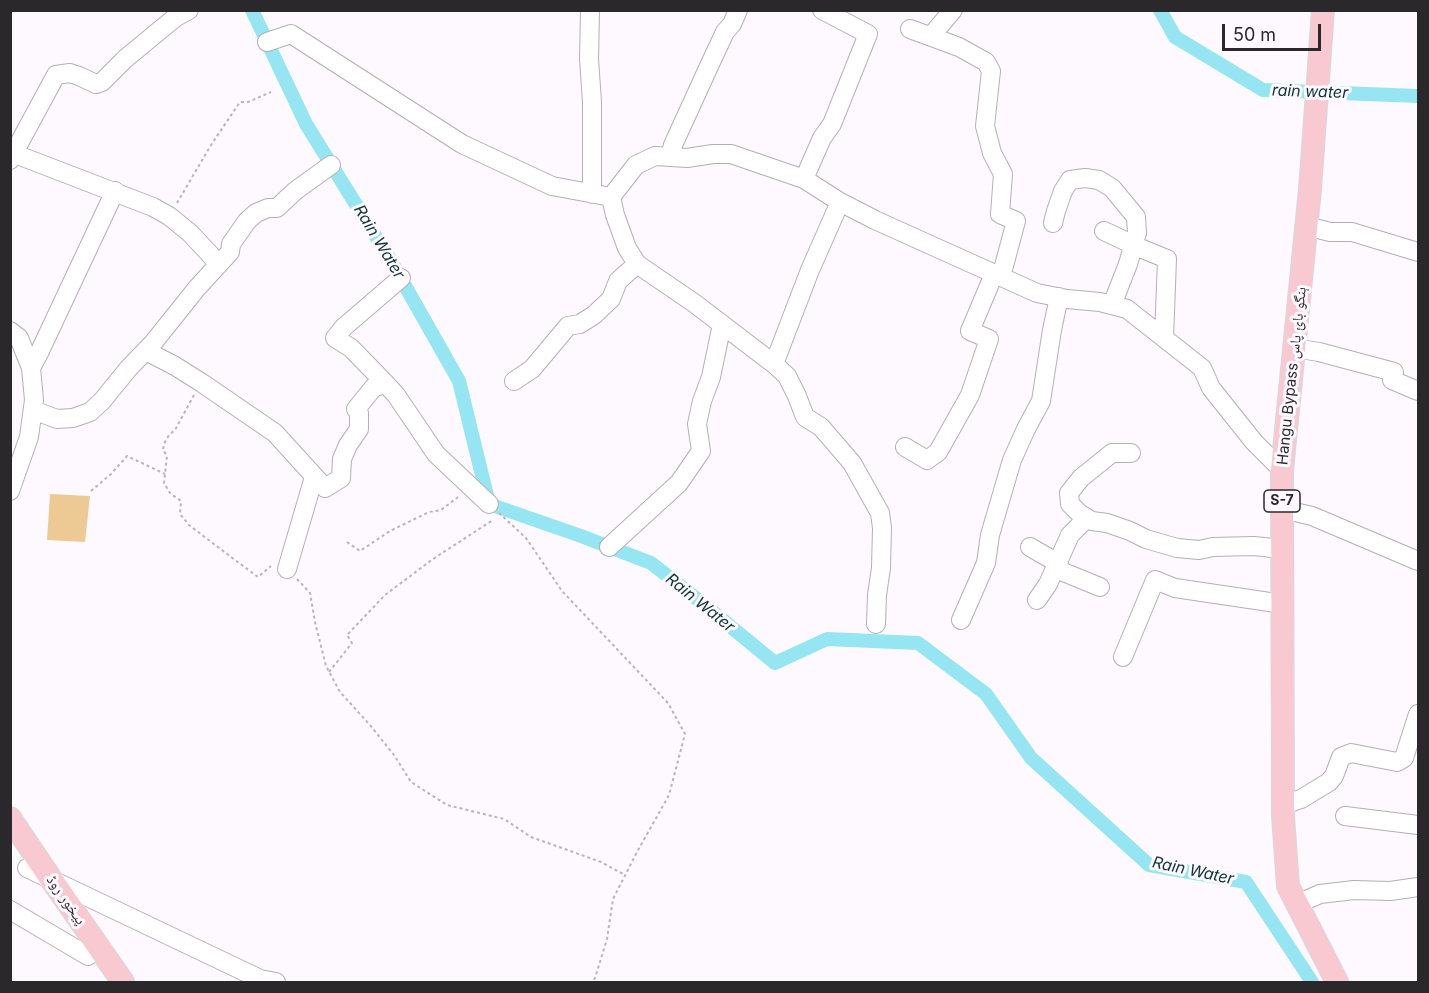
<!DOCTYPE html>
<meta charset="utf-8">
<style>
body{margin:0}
#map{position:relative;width:1429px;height:993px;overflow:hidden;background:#fef9fe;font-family:Inter,sans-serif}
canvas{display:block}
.frame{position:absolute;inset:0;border:12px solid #2b282b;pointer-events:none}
.scale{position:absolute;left:1222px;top:24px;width:99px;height:27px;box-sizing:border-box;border:3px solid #2b282b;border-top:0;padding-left:8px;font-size:18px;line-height:21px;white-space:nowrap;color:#2b282b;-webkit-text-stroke:4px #fef9fe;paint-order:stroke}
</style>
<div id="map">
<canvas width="1429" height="993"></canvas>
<div class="frame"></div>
<div class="scale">50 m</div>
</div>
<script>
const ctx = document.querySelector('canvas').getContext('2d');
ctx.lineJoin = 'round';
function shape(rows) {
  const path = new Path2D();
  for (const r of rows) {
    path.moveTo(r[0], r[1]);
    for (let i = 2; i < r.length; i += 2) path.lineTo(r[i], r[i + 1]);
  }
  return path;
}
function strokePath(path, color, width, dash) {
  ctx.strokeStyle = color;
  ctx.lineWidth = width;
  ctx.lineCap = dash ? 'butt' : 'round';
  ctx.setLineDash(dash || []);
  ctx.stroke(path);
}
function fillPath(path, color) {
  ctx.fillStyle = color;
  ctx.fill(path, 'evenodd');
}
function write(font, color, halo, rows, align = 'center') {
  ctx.font = font + ' Inter,"Noto Naskh Arabic",sans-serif';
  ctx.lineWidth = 6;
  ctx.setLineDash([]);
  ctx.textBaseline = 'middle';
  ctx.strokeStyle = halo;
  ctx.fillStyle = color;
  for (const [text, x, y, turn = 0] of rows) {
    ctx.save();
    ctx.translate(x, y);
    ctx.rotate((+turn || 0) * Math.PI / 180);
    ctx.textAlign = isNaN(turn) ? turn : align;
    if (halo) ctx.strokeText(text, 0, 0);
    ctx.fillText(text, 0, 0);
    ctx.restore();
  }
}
const canal = shape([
 [252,10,306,124,391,261,459,381,489,504,581,536,651,563,702,603,775,663,827,639,918,643,986,694,1031,758,1149,865,1246,882,1312,982],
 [1160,10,1175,37,1263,90,1418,96]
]);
const building = shape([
 [50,494,90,496,85,542,47,540]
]);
const path = shape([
 [177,203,211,145,240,102,248,102,271,92],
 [194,395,175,430,169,435,164,444,163,450,167,456,164,483,170,493,181,501,180,514,189,525,231,557,258,577,271,566],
 [91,491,111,474,127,456,165,474],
 [499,513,526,538,562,591,668,703,685,734,669,795,637,852,613,899,607,939,595,978,592,982],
 [347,542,360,551,390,531,429,512,441,510,458,497],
 [297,579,310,593,315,622,326,666,340,692,370,725,394,755,411,782,447,805,504,819,531,837,601,862,625,875],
 [329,672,352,643,347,635,385,595,433,559,493,520]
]);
const minor = shape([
 [590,10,589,59,592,102,592,194],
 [910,29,959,47,986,62,991,71,985,126,992,153,1003,174,1000,214,1016,221,1001,277],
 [931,36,953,10],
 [267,42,291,34,462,144,552,186,611,197,636,165,655,156,687,158,713,154,731,154,804,179,840,202,875,220,1037,293,1067,299,1100,302,1127,309,1202,368,1211,388,1254,442,1282,470],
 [15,154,153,207,169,216,190,233,219,264],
 [670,157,673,145,710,64,725,32,732,24,738,10],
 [10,160,56,75,70,73,79,76,96,84,102,82,125,59,154,35,176,17,189,10],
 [804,179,822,138,832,124,868,34,822,10],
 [611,197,615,215,627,248,637,264,694,303,774,364,787,376,797,396,805,417,821,427,852,463,880,513,882,528,881,568,877,595,876,624],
 [1053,223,1056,211,1063,191,1070,180,1085,178,1099,180,1112,188,1136,217,1137,233,1128,264,1112,305],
 [1307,226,1330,232,1352,232,1418,252],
 [1104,231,1140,248,1167,259,1164,338],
 [10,331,19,338,31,368,34,400,29,437,10,491],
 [1294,348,1319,352,1394,372,1392,380,1418,391],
 [146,351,175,366,202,383,275,433,325,488,341,478,342,459,348,445,359,429,359,413,356,409,374,387,386,384,396,395,436,454,489,504],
 [774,364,810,270,840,202],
 [31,368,40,351,115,191],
 [514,381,532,369,568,326,580,324,594,315,611,299,618,281,637,264],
 [386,384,351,348,335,338,344,327,401,278],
 [33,410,57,419,73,418,90,412,102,401,128,369,153,343,197,288,230,252,231,244,247,221,256,213,268,208,277,208,295,191,331,165],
 [905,447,927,460,938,452,970,395,989,339,970,331,994,274],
 [1131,453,1112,453,1081,478,1069,493,1070,504,1080,514,1092,521,1107,523,1130,531,1146,539,1177,548,1199,550,1213,547,1254,546,1282,549],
 [1282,509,1312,516,1418,561],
 [609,547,679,483,701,451,697,424,702,401,711,377,722,324],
 [1030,547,1049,558,1059,561],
 [287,569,314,477],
 [1056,569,1100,587],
 [1037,600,1048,584,1070,535,1087,518],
 [961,620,986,563,990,535,1012,460,1026,429,1041,401,1052,330,1059,297],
 [1123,657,1155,580,1175,588,1283,604],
 [1283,805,1301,799,1329,782,1334,776,1341,757,1351,753,1397,762,1404,758,1418,714],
 [1345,816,1418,825],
 [27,868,260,979,276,982],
 [1297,904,1320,894,1354,890,1390,891,1418,887],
 [10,910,88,956]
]);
const major = shape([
 [1323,10,1310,189,1282,470,1283,816,1288,886,1337,982],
 [10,818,51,879,123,982]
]);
const shields = [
 [1282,501,36]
];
const shieldNames = [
 ["S-7",1282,501]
];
const streetNames = [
 ["Hangu Bypass ہنگو بائ پاس",1292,376,-84],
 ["پیخور روڈ",66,900,55]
];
const waterNames = [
 ["rain water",1310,92,2],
 ["Rain Water",379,242,59],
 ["Rain Water",700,603,39],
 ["Rain Water",1193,871,12]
];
strokePath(canal, '#96e5f3', 14);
fillPath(building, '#edc994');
strokePath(minor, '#b5aeb6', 20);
strokePath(major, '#d9d8d9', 24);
strokePath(path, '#b8b4b8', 2, [3, 3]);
strokePath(minor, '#fff', 18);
strokePath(major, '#f8c9d0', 22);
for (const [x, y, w] of shields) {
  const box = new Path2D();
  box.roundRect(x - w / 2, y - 11, w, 22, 4.5);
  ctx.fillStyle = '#fef9fe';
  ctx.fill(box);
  strokePath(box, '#2b282b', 1.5);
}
write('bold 14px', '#2b282b', null, shieldNames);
write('15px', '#2b282b', '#fef9fe', streetNames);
write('italic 16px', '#0e343b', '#fef9fe', waterNames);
</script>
